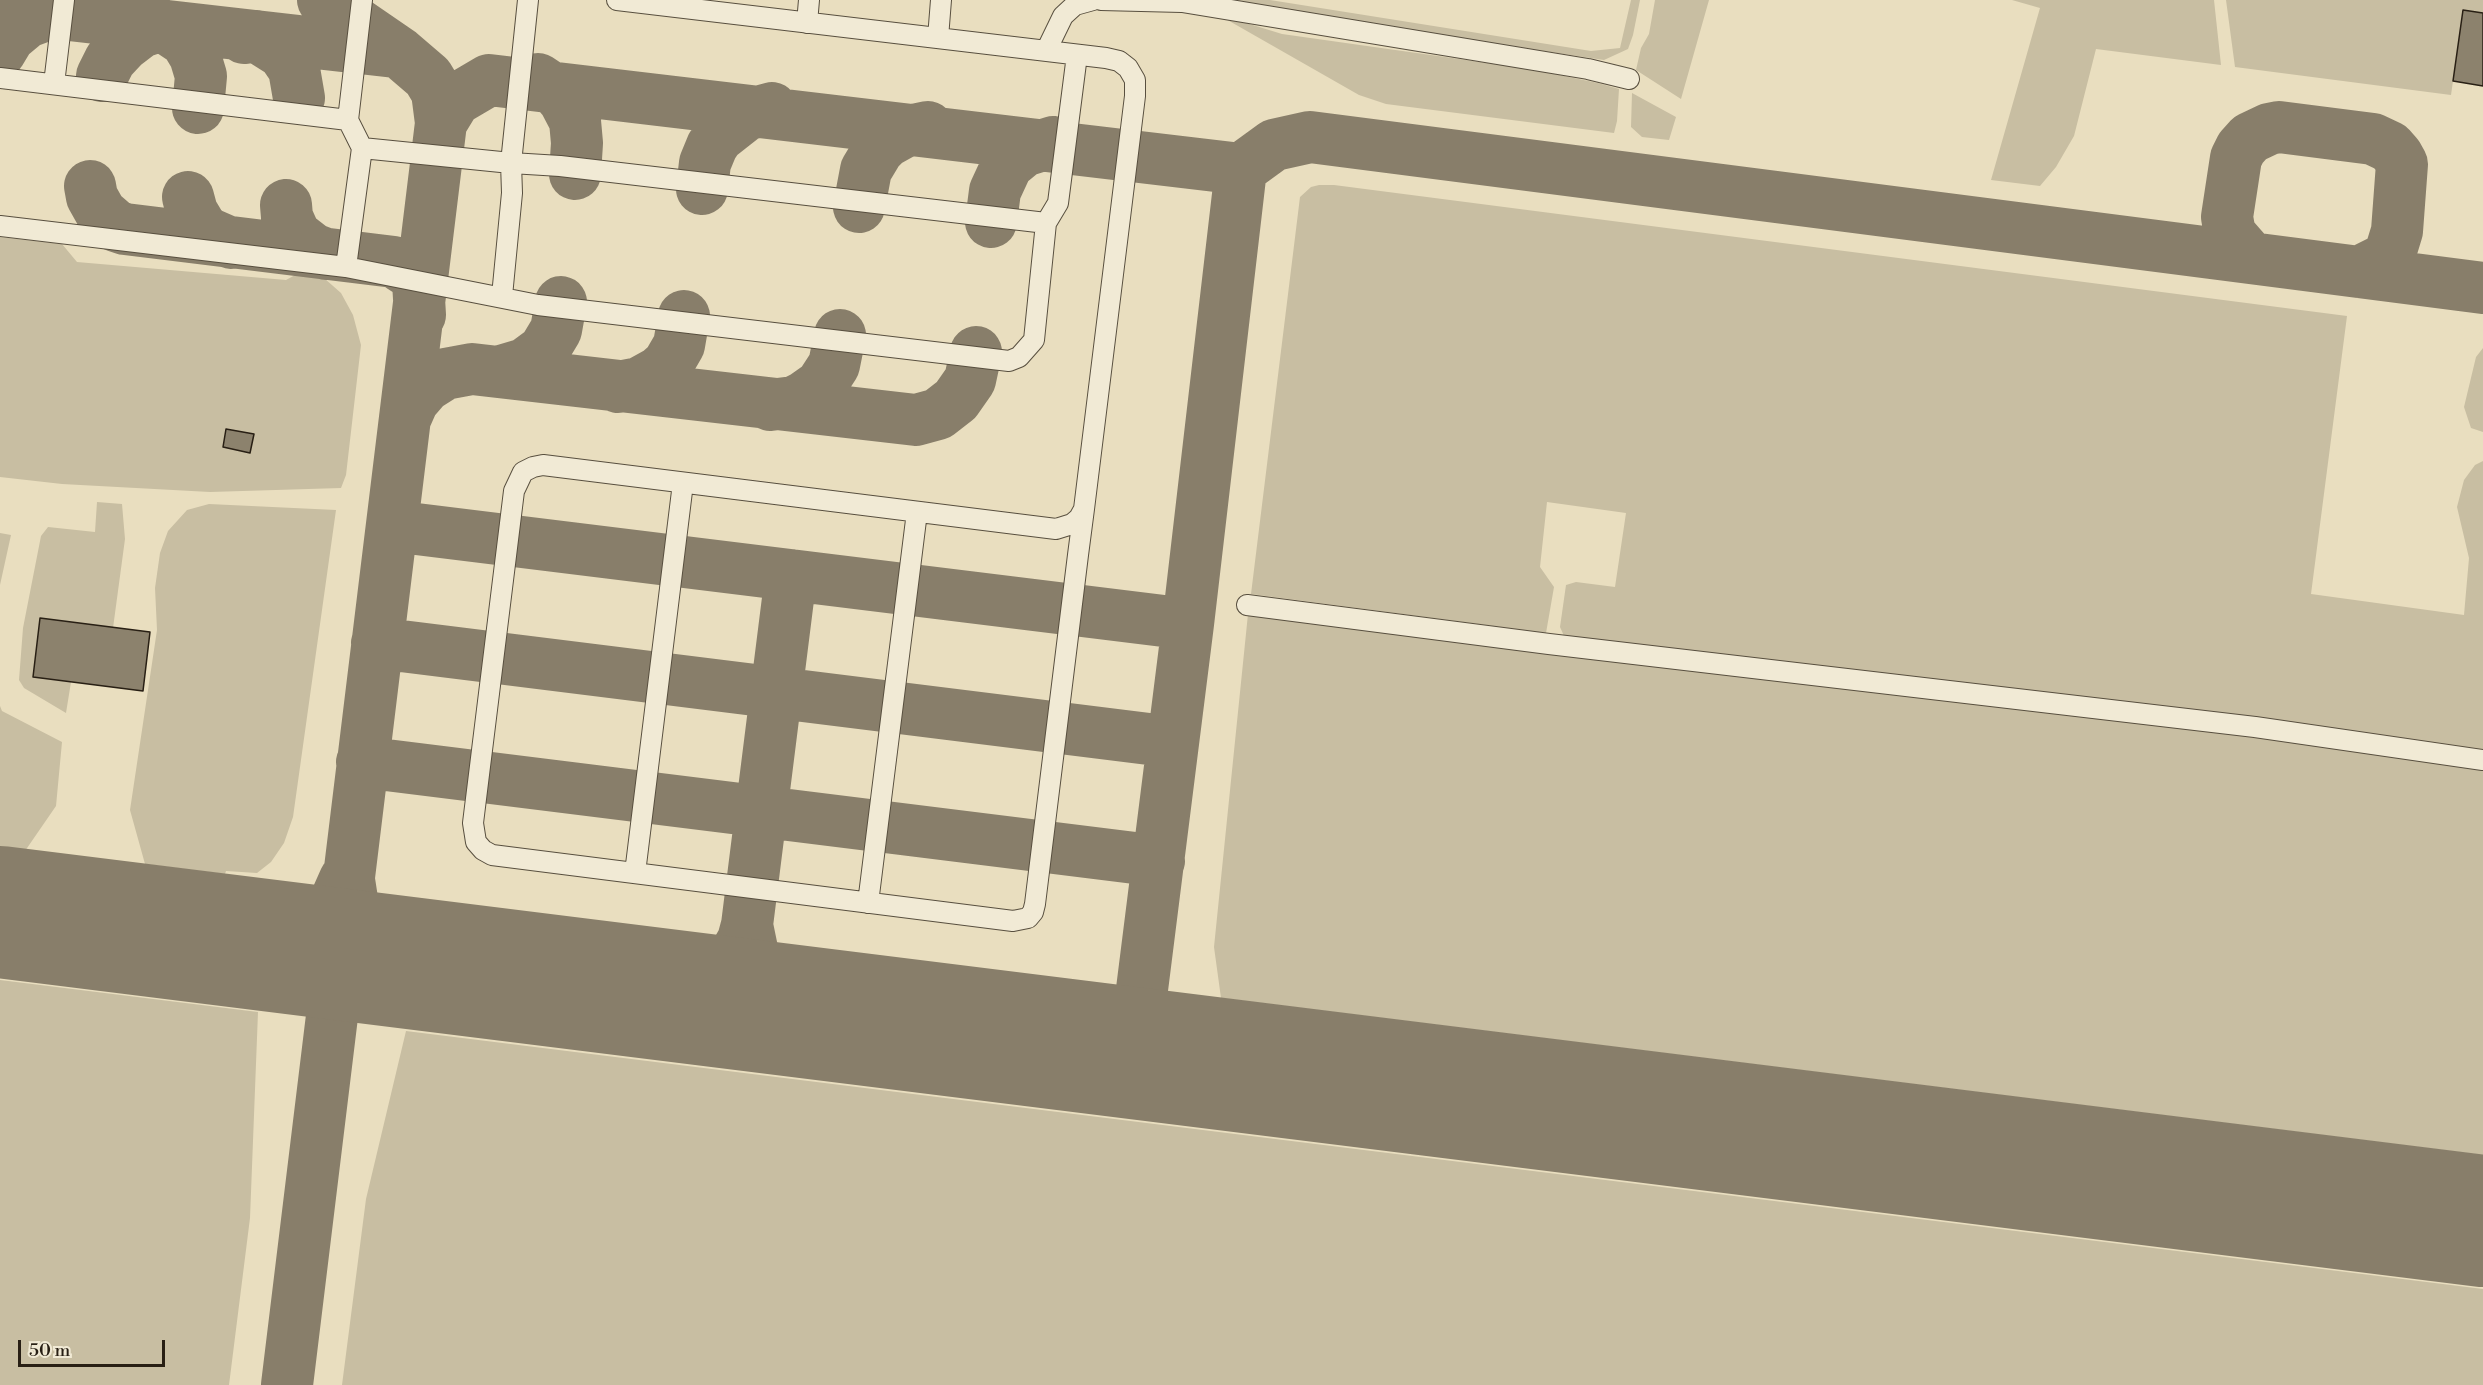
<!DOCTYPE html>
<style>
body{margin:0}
#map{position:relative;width:2483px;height:1385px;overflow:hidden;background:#e9debf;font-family:"Libre Bodoni",serif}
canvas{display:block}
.scale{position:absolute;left:18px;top:1340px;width:147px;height:27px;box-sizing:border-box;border:3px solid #281f14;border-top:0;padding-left:8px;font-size:18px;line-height:21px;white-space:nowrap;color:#281f14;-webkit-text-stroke:4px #f1ead5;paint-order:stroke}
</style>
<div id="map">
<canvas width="2483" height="1385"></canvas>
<div class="scale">50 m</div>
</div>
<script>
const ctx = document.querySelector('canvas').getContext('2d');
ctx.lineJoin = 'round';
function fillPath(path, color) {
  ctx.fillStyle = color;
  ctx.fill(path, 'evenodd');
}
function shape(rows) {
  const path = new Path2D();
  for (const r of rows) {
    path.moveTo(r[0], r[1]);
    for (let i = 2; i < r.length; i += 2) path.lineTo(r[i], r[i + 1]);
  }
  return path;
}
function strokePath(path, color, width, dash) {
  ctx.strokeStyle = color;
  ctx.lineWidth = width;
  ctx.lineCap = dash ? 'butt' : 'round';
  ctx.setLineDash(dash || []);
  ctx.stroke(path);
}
const green = shape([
 [1200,0,1270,0,1591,51,1620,48,1631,0,1640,0,1633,35,1628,49,1604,60],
 [1655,0,1709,0,1681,99,1636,70,1641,48,1649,34],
 [2012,0,2214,0,2221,65,2096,49,2074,136,2056,167,2040,186,1991,180,2040,8],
 [2226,0,2483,0,2483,13,2463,11,2451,95,2235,67],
 [1217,14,1282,34,1530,69,1598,83,1619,89,1617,121,1614,133,1386,104,1359,95],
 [1632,93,1676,117,1669,140,1642,137,1631,127],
 [1319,185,1334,185,2347,316,2311,594,2464,615,2469,558,2457,507,2464,480,2475,465,2483,461,2483,753,1564,636,1560,627,1566,585,1576,582,1615,587,1626,513,1547,502,1540,567,1554,587,1546,633,1251,594,1300,197,1311,187],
 [0,237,62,244,77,262,286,280,306,269,316,271,341,293,353,315,361,345,346,475,341,488,210,492,62,484,0,477],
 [2483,348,2483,432,2471,428,2464,407,2476,357],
 [97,502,122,504,125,539,113,628,40,619,33,677,71,682,66,713,24,688,19,680,23,628,41,536,48,527,95,532],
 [209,504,336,510,293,817,284,843,271,862,257,873,226,871,225,874,145,864,130,810,157,630,155,588,160,553,168,531,187,510],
 [0,533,11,535,0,585],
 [1248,614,2126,719,2483,767,2483,1155,1221,998,1214,947],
 [0,706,2,711,62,742,56,806,25,851,0,848],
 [0,980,258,1012,250,1218,229,1385,0,1385],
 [406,1031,2483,1289,2483,1385,342,1385,366,1199]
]);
const taxiway = shape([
 [0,7,395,52],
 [244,38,256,36,283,53,294,69,299,98],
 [0,52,9,37,27,22,46,15,58,13],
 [102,76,110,60,124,45,141,32,162,25,186,41,195,56,201,76,198,108],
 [538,79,556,91,564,100,575,121,577,143,575,174],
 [441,123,455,100,489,80,1241,169,1188,624,1134,1053],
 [1241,169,1274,145,1310,137,2483,288],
 [90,186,92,197,101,213,116,226,125,229,394,262,411,273,418,282,420,315],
 [702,189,705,163,712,146,718,137,746,115,772,108],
 [188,197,192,212,201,227,208,233,231,243],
 [286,205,287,217,295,235,313,249,326,254],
 [859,207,866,170,878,150,886,142,904,132,928,127],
 [991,222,995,191,1007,165,1024,151,1053,142],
 [2251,258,2230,234,2227,217,2236,158,2241,148,2250,138,2269,129,2279,127,2373,139,2390,147,2397,155,2402,164,2397,231,2390,254,2383,260,2359,272],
 [498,372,525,364,544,350,556,330,561,302],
 [618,387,639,383,659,372,668,364,679,345,684,316],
 [770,405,794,402,804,397,821,385,834,365,840,335],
 [405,419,413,401,426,386,445,374,472,369,916,420,938,414,956,400,970,380,976,352],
 [392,526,1188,624],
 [791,575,747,925,754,959,762,974,773,988,786,999,809,1013],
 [377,643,1173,742],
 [362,762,1159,861],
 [349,880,353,906,365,932,375,944,390,953,421,965],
 [261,945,289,940,303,935,314,927,333,906,345,879],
 [653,993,679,992,709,981,730,963,743,940,747,925],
 [287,1385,441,123,437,92,428,77,400,53,323,0]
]);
const runway = shape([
 [0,912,2483,1221]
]);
const building = shape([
 [2463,10,2483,13,2483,86,2453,81,2463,10],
 [226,429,254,434,250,453,223,447,226,429],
 [40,618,150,632,143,691,33,677,40,618]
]);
const minor = shape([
 [617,0,1106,58,1119,61,1128,68,1135,80,1135,96,1084,509,1078,555,1035,904,1033,912,1028,918,1013,921,492,855,483,850,476,842,473,823,514,491,523,472,533,467,543,465,1056,529,1072,524,1079,518,1084,509],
 [1101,0,1182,2,1588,69,1629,79],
 [807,23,809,0],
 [938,38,941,0],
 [1046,51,1063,16,1075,5,1093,0],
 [0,78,348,120],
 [54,84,64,0],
 [362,148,511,163,528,0],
 [0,226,346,267,538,305,1009,361,1019,357,1034,340,1046,223,1058,203,1077,55],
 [346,267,362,148,348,120,362,0],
 [502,296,512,193,511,163,560,166,1046,223],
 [1247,605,1549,644,2255,727,2483,760],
 [635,873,683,483],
 [868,903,917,512]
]);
fillPath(green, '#c8bea2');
strokePath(taxiway, '#887e6a', 52);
strokePath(runway, '#887e6a', 132);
fillPath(building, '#8c826d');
strokePath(building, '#281f14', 1.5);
strokePath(minor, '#584f3f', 22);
strokePath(minor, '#f1ead5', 20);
</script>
